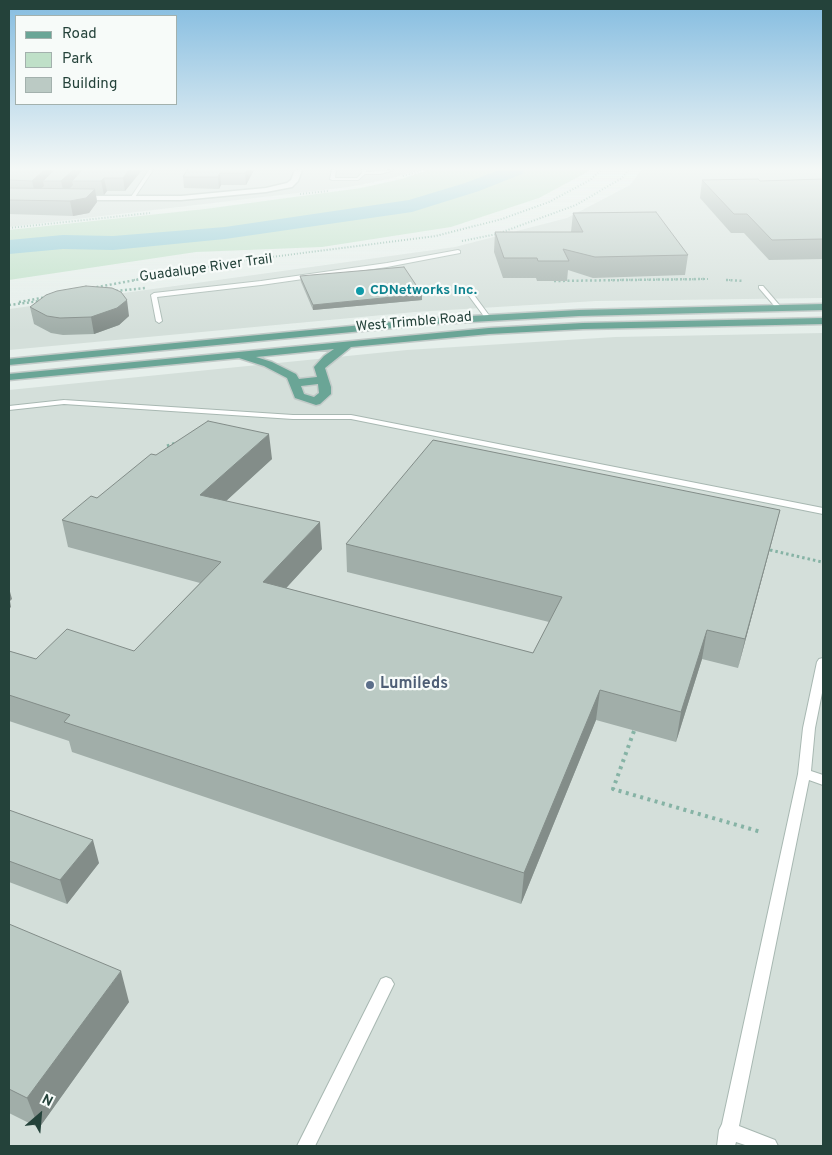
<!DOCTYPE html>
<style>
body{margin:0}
#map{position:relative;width:832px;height:1155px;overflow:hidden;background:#e6efeb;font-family:Overpass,sans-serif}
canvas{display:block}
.frame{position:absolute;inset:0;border:10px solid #24423a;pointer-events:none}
.legend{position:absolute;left:15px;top:15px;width:162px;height:90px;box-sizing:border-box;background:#f7fbf9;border:1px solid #a3b1ad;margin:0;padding:6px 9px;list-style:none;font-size:15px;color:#24423a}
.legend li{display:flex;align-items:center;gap:10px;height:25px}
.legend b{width:25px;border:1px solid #a3b1ad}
.north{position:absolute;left:15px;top:1090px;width:50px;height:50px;-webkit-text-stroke:4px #f7fbf9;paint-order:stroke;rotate:27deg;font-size:14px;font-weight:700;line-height:20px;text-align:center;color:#24423a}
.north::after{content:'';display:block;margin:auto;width:18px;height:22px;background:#24423a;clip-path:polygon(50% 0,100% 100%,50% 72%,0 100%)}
</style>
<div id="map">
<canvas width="832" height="1155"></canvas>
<div class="frame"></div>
<ul class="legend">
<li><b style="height:6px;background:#6aa596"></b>Road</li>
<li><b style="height:14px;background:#bfe0c8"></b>Park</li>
<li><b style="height:14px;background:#bbcac4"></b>Building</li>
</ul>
<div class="north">N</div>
</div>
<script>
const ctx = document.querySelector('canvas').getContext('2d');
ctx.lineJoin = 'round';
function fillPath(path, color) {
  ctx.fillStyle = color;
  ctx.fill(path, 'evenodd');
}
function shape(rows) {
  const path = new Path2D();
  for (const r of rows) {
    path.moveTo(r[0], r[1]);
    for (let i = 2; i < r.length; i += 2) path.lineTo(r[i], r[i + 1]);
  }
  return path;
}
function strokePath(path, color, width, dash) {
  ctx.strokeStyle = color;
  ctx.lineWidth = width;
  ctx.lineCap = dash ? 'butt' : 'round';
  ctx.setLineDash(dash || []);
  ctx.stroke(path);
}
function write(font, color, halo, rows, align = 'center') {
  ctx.font = font + ' Overpass,sans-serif';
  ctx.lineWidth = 4.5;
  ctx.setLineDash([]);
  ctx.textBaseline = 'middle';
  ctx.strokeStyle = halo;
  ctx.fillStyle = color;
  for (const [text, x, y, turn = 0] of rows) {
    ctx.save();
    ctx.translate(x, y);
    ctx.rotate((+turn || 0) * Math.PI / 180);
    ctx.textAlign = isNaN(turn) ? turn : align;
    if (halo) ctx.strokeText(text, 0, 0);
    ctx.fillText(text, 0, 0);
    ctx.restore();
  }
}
const built = shape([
 [9,170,420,170,389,179,349,187,9,227],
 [641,170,823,170,823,298,596,301,415,312,9,350,9,309,455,247,567,218,630,185],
 [823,333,823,1146,9,1146,9,390,407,350,615,337]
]);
const green = shape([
 [428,170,591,170,539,198,451,227,322,247,196,252,9,280,9,230,205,209,361,188,401,179]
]);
const river = shape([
 [499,170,524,170,522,174,479,191,412,212,225,239,113,250,63,249,9,254,9,240,63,235,113,236,225,227,409,200,465,183,499,170]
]);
const pathFar3 = shape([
 [403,176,424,170],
 [300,194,328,191],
 [9,228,150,213],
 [462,241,497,234,576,205,622,178,628,170],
 [134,280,240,261,436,236,502,219,549,202,590,180,601,170],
 [608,280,709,279],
 [726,280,732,280]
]);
const pathFar2 = shape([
 [726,280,744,281],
 [554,281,704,279],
 [92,288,141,279],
 [116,291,145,288],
 [19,302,47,297],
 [9,305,40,301]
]);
const pathFar1 = shape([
 [167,446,176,443],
 [770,550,822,562]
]);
const path = shape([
 [634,731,613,789,761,832]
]);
const service = shape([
 [149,170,153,170,133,200,129,200,149,170],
 [332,170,336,170,335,178,357,178,362,173,362,170,366,170,366,172,394,170,380,174,365,174,358,180,332,180,330,179,332,170],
 [458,250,460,251,460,253,387,267,261,285,157,297,162,321,159,323,156,321,151,295,154,293,261,281,387,263,458,250],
 [759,286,763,286,781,307,781,309,777,309,759,288,759,286],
 [470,295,474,295,491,318,490,319,486,319,469,296,470,295],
 [64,400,293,415,351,415,823,508,823,514,351,419,293,419,64,404,9,410,9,406,64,400],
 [823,658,823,688,815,728,811,771,823,775,823,785,809,780,739,1126,775,1140,778,1146,748,1146,736,1142,735,1146,717,1146,719,1130,722,1124,798,774,803,728,817,662,819,659,823,658],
 [386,977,391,979,394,984,315,1146,297,1146,381,979,386,977]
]);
const minor = shape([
 [295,170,302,170,298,181,292,187,266,192,181,200,78,200,74,198,78,196,181,196,266,188,287,183,291,180,295,170]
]);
const primary = shape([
 [823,304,823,310,579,316,435,324,9,365,9,359,435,318,579,310,823,304],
 [823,318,823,324,583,329,489,334,351,347,325,368,331,387,331,394,320,404,316,405,295,398,287,378,264,366,239,358,9,380,9,374,489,328,583,323,823,318],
 [334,349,324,356,314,367,317,377,299,379,296,374,272,362,256,357,334,349],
 [318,384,319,393,314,397,304,394,301,386,318,384]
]);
const wall = shape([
 [9,170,142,170,125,191,107,191,104,195,96,195,97,202,89,213,73,216,9,214],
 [187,170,254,170,246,185,221,185,219,189,184,188,183,177],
 [823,179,823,259,769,260,744,233,731,233,700,198,702,180,760,181],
 [573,213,688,255,685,275,593,278,568,270,567,281,537,281,536,278,503,278,494,252,495,232,571,232],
 [300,276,422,300,313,310,301,282],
 [30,307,129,316,119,325,94,334,63,335,51,333,34,324],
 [156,455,272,459,226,501,322,549,286,588,533,653,549,622,347,572,346,544,780,510,773,537,738,668,702,659,676,742,596,720,521,904,72,752,69,741,9,721,9,651,36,659,134,651,200,583,68,547,62,520,97,498],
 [9,810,99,863,67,904,9,882],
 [9,924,129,1002,39,1128,9,1113]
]);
const shadedWall = shape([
 [44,170,61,170,43,181,44,186,35,194,32,181],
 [73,170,88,170,72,181,73,185,64,194,61,181],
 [129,170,142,170,125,191,123,178],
 [247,170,254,170,246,185,245,173],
 [220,173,221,185,219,189,218,177],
 [104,178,107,191,104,195,101,181],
 [95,189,97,202,89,213,73,216,70,201],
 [422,294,422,300,313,310,313,305],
 [127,300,129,316,119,325,94,334,91,317],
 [269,434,272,459,203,522,200,495],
 [780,510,773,537,738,668,745,639],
 [320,522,322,549,266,610,263,582],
 [9,588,12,599,10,601,11,607,9,609],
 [707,630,702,659,676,742,681,712],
 [600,690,596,720,521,904,524,873],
 [93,840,99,863,67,904,60,880],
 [121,971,129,1002,39,1128,27,1098]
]);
const building = shape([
 [9,170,44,170,32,181,9,180,9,170],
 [54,170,73,170,61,181,43,181,54,170],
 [82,170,129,170,123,178,104,178,101,181,72,181,82,170],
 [187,170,247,170,245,173,220,173,218,177,183,177,187,170],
 [758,179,760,181,823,179,823,239,772,240,747,214,734,214,702,180,758,179],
 [9,188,95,189,86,198,70,201,9,200,9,188],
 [656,212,688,255,595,257,563,249,569,261,538,261,537,258,504,258,495,232,583,232,573,213,656,212],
 [404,267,422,294,313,305,300,276,404,267],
 [86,286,112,288,121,292,127,300,117,308,91,317,60,318,47,316,30,307,46,295,57,291,86,286],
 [208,421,269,434,200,495,320,522,263,582,533,653,562,597,346,544,433,440,780,510,745,639,707,630,681,712,600,690,524,873,64,722,70,715,9,695,9,651,36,659,67,629,134,651,221,562,62,520,91,496,97,498,151,454,156,455,208,421],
 [9,810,93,840,60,880,9,861,9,810],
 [9,924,121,971,27,1098,9,1089,9,924]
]);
const markers = [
 [360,291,5,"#0f9aa8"],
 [370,685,5,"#5c6f8a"]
];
const farStreetnames = [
 ["Guadalupe River Trail",206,269,-8],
 ["West Trimble Road",414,323,-5]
];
const farCulturenames = [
 ["CDNetworks Inc.",370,291]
];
const serviceNames = [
 ["Lumileds",380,685]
];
fillPath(built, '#d4dfda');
fillPath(green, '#bfe0c8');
fillPath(river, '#8ec9d4');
strokePath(service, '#a8b8b2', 2);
strokePath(minor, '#a8b8b2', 3);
strokePath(primary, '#c2cac8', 3);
strokePath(pathFar3, '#86b3a5', 2, [1, 2]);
strokePath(pathFar2, '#86b3a5', 2.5, [2, 2.5]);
strokePath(pathFar1, '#86b3a5', 3, [2.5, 3]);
strokePath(path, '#86b3a5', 4, [3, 4.5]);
fillPath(service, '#fff');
fillPath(minor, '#fff');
fillPath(primary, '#6aa596');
fillPath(wall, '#a1aea9');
fillPath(shadedWall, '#838d89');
fillPath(building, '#bbcac4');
strokePath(building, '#838d89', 1);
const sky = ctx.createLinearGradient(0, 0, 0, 331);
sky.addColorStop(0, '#84bce0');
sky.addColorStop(0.51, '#f4f8f6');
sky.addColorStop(1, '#f4f8f600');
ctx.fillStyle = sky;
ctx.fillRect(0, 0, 832, 331);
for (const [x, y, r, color] of markers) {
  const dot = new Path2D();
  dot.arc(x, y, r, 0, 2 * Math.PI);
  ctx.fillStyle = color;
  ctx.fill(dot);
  strokePath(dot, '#f7fbf9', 2);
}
write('14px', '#24423a', '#f7fbf9', farStreetnames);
write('bold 14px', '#0d838f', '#f7fbf9', farCulturenames, 'left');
write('bold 16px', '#4e5e75', '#f7fbf9', serviceNames, 'left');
</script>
